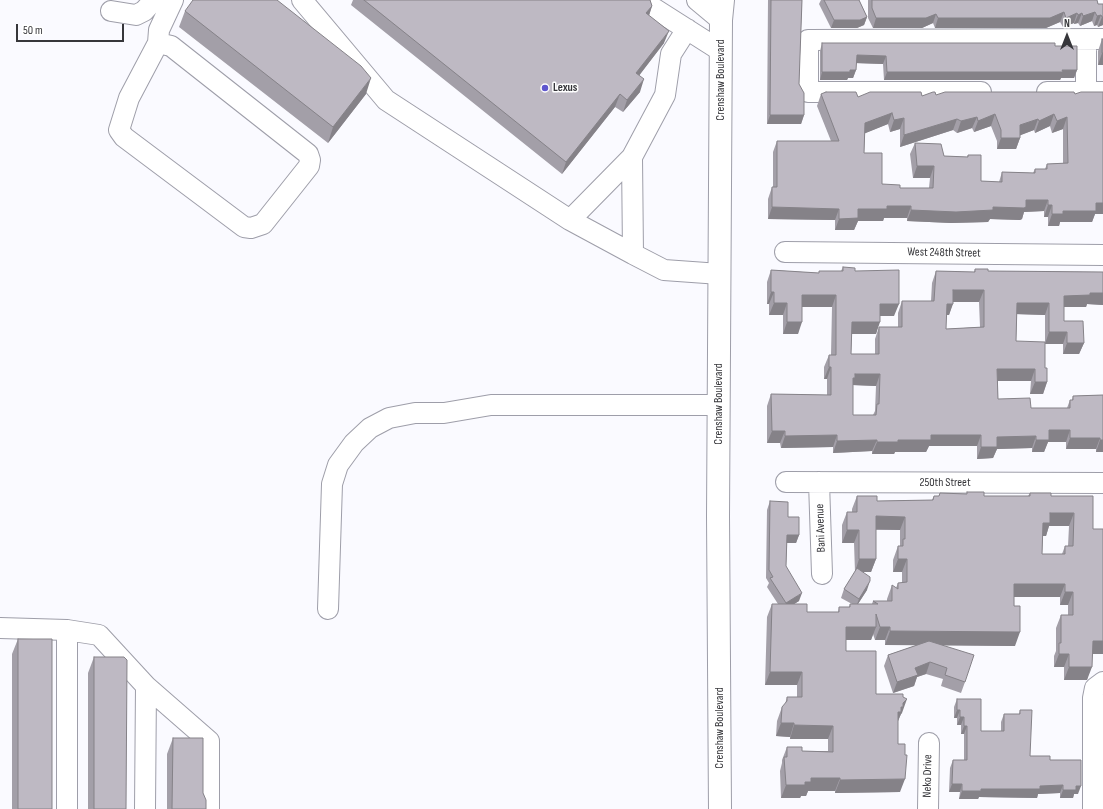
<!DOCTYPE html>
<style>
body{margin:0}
#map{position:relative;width:1103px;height:809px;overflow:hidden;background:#fafaff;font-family:"Sofia Sans Condensed",sans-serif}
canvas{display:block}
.north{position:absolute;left:1047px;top:16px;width:40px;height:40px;-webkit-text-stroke:3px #fff;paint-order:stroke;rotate:0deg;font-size:11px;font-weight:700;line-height:16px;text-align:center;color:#36363a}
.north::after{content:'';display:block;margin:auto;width:14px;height:18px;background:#36363a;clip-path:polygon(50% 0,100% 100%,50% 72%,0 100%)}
.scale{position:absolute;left:16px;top:24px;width:108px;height:18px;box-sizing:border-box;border:2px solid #36363a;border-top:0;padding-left:5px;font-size:12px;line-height:14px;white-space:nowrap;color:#36363a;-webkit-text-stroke:3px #fff;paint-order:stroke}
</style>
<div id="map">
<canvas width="1103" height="809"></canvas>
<div class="north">N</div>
<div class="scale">50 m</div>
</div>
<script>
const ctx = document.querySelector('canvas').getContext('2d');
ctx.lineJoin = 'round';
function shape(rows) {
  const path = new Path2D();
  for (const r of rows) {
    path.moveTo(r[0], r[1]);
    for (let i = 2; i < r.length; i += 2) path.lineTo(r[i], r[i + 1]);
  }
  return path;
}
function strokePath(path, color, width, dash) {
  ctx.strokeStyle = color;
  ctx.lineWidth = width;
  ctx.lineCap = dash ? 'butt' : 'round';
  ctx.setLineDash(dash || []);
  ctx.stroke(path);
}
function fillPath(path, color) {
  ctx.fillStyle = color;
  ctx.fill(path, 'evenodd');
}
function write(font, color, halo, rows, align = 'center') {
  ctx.font = font + ' "Sofia Sans Condensed",sans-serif';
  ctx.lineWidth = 3;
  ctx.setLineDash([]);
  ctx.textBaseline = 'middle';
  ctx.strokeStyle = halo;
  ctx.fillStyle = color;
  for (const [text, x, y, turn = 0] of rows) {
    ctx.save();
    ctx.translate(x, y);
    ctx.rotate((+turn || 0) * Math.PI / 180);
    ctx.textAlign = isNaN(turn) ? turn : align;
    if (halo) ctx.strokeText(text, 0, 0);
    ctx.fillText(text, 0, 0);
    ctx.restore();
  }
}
const minor = shape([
 [302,0,386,100,570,220,632,157,665,95,671,54,687,29],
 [697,0,721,20],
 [655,9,721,51],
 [111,11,136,15,144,11,154,0],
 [158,43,171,46,308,154,310,160,309,166,263,224,251,228,244,227,124,137,119,130,129,98,158,43,159,30,173,0],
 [981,92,808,92,808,40,1103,39],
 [1047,92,1103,92],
 [1086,92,1086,39],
 [570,220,633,254,632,157],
 [785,252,1103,255],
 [633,254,664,270,720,274],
 [786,482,1103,483],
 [819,482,822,574],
 [328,609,332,484,338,465,354,443,370,428,389,418,415,413,444,413,491,405,719,405],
 [0,628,67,630],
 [67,809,67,630,99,635,146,686],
 [145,809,146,686,209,741,209,809],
 [928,809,929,743],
 [1093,809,1093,698,1095,688,1103,682]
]);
const major = shape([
 [720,809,718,516,721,20,723,0]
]);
const wall = shape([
 [353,0,650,0,652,6,649,16,664,43,639,75,640,92,623,112,615,107,562,174,351,5],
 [768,0,802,0,799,84,804,115,801,124,767,124],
 [821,0,859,0,867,17,864,25,857,28,831,28,819,4],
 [868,0,1097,0,1098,4,1103,4,1103,25,1098,27,1097,25,1094,26,1092,21,1080,26,1078,23,1074,24,1074,23,1063,27,1060,22,1046,28,935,28,933,23,922,28,873,28,868,18],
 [185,11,366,94,328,143,179,27],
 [1102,39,1103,65,1098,65,1098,51],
 [822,43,1055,46,1077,70,1074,78,1061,78,1060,80,884,80,883,64,856,63,856,70,853,78,848,78,847,80,820,80,820,51],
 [1074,92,1103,214,1095,214,1092,222,1060,222,1059,226,1048,226,1048,217,1044,217,1044,211,1024,212,1022,219,1020,220,990,219,988,222,951,223,907,221,907,218,884,218,883,221,858,221,854,230,835,230,835,220,768,219,768,199,772,187,773,187,773,152,777,141,831,141,817,106,821,94,858,97,922,96,936,95],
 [888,124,890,132,900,129,900,147,953,130,957,133,972,128,974,132,991,126,997,141,997,149,1016,149,1020,138,1020,135,1034,130,1035,133,1050,126,1052,133,1063,129,1063,163,1047,164,1045,169,1035,169,1033,173,1002,172,999,182,981,181,968,155,967,157,944,156,915,143,910,154,913,178,930,178,929,188,900,188,882,184,864,153,865,133],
 [843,267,855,271,894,316,880,316,876,334,852,334,851,354,875,354,875,339,879,327,898,327,898,313,902,301,931,301,932,283,936,271,974,272,975,269,988,271,1103,272,1103,305,1087,304,1086,307,1064,307,1064,321,1084,343,1079,354,1063,354,1063,344,1045,344,1045,315,1017,314,1016,341,1045,368,1047,382,1043,394,1030,394,1031,381,998,381,998,399,1031,408,1067,408,1070,400,1072,400,1073,396,1103,395,1103,452,1096,452,1096,449,1066,449,1066,442,1048,442,1044,452,1032,452,1032,448,997,449,993,458,977,459,977,446,929,446,926,452,895,452,894,454,872,454,872,451,833,453,833,447,781,448,780,443,767,443,767,406,771,394,827,395,827,379,824,379,824,367,829,355,831,355,832,307,802,307,798,334,783,334,783,315,769,315,769,304,767,304,767,282,771,270,819,273,819,271,841,271],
 [953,302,979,302,980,327,946,329,946,315,949,315],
 [853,385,876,386,875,411,873,415,853,415],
 [967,492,984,496,1028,496,1030,493,1051,496,1093,529,1103,654,1093,654,1087,680,1064,680,1064,667,1054,667,1054,656,1056,651,1056,628,1061,615,1068,615,1068,605,1060,605,1060,597,1014,597,1015,646,943,645,965,682,961,693,941,686,943,679,926,674,917,677,914,686,893,693,884,666,888,655,917,645,885,645,885,640,875,640,873,634,871,640,846,640,846,651,876,694,902,713,901,714,898,721,898,744,900,792,835,793,835,791,808,791,806,796,801,796,800,798,781,798,780,771,782,763,782,760,787,747,802,751,828,751,828,739,790,739,790,737,776,736,777,721,782,707,785,704,787,697,797,697,797,685,765,685,767,617,772,604,778,604,767,587,769,583,766,578,767,510,770,501,788,517,799,535,796,543,787,543,786,566,799,601,794,604,807,612,838,612,839,607,849,607,850,604,852,604,841,598,844,589,855,572,854,543,842,543,842,525,847,512,852,512,852,509,857,496,877,501,932,500,934,496,939,496,940,493,967,494],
 [1049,526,1069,526,1068,546,1065,546,1062,554,1042,554,1043,536,1046,536],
 [876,530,900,530,900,546,898,546,893,560,893,572,902,572,902,583,898,583,896,588,892,585,887,599,887,601,873,601,872,604,858,604,867,590,863,572,871,572,876,559],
 [18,639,52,809,12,809,12,654],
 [94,657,126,809,88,809,88,673],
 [957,699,981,731,1001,731,1001,722,1004,714,1019,714,1020,710,1030,756,1050,760,1078,794,1074,794,1073,798,1060,798,1060,793,1038,794,1037,798,979,797,978,799,959,799,960,792,949,792,950,768,953,760,964,760,964,734,961,734,961,725,957,725,957,718,954,718,954,707],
 [173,738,203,793,206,809,167,809,167,754]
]);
const shadedWall = shape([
 [652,6,648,18,646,13],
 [1064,12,1060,22,1046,28,935,28,938,18],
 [1095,12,1092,21,1080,26,1083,16],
 [1077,13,1074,23,1063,27,1066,18],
 [1082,13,1078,23,1074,24,1078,15],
 [936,14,933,23,922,28,873,28,876,18],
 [1101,15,1097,25,1094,26,1097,16],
 [867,17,864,25,857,28,831,28,834,20],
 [1102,17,1103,17,1103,25,1098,27],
 [669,31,664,43,632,85,636,73],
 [1102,53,1103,53,1103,65,1098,65],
 [857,55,886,56,883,64,854,63],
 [850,70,856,70,853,78,848,78,847,80,820,80,822,72],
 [1077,70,1074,78,1061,78,1060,80,884,80,887,72],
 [371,78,366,94,328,143,333,127],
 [644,79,640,92,623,112,627,100],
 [620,94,615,107,562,174,566,162],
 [892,113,888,124,861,135,865,123],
 [995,114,991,126,974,132,978,121],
 [1054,114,1050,126,1035,133,1039,121],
 [770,115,804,115,801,124,767,124],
 [977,117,972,128,957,133,961,121],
 [1067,117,1063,129,1052,133,1057,121],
 [904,118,900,129,890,132,894,120],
 [957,119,953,130,900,147,904,135],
 [1038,119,1034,130,1016,137,1020,125],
 [1001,138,1020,138,1016,149,997,149],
 [917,166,934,166,930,178,913,178],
 [1026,200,1048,200,1044,211,1024,212,1022,219,1020,220,990,219,988,222,951,223,907,221,911,210,993,207],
 [1096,203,1103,203,1103,214,1095,214,1092,222,1060,222,1059,226,1048,226,1052,214,1063,211],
 [1048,205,1052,205,1048,217,1044,217],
 [887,206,911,206,907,218,884,218,883,221,858,221,854,230,835,230,839,219,858,209],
 [772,207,839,209,835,220,768,219],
 [953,290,984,290,979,302,949,302],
 [771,292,774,292,769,304,767,304],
 [1090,293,1103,293,1103,305,1087,304,1086,307,1059,307,1064,296],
 [802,295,836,295,832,307,798,307],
 [774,303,787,303,783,315,769,315],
 [1017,303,1049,303,1045,315,1013,314],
 [880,304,899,304,894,316,876,316],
 [947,304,953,304,949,315,942,315],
 [787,322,802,322,798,334,783,334],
 [852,322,880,322,876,334,848,334],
 [1049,332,1067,332,1063,344,1045,344],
 [1067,343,1084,343,1079,354,1063,354],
 [829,367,831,367,827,379,824,379],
 [997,369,1035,369,1031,381,993,381],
 [855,374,880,374,876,386,852,385,849,390],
 [1035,382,1047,382,1043,394,1030,394],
 [1049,430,1070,430,1066,442,1048,442,1044,452,1032,452,1036,440],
 [772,431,785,431,780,443,767,443],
 [837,435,833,447,781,448,785,436],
 [931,435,981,435,977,446,929,446,926,452,895,452,894,454,872,454,877,442,898,440],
 [1036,436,1032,448,997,449,993,458,977,459,981,447,997,437],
 [1070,438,1100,438,1096,449,1066,449],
 [877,440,872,451,833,453,837,441],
 [1100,440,1103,440,1103,452,1096,452],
 [1050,513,1074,513,1069,526,1049,526,1046,536,1038,536,1043,523],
 [876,516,905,517,900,530,872,529],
 [847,530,859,530,854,543,842,543],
 [787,535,799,535,796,543,784,543],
 [859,559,876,559,871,572,855,572],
 [898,559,907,559,902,572,893,572],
 [870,581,867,590,856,607,859,599],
 [1014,584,1065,584,1060,597,1009,597],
 [1065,592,1073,592,1068,605,1060,605],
 [802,593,799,601,783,611,786,603],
 [846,627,876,627,871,640,841,640],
 [880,627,890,627,885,640,875,640],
 [890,631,1020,632,1015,646,885,645],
 [1093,641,1103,641,1103,654,1088,654],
 [1059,654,1069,654,1064,667,1054,667],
 [930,662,926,674,917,677,914,686,893,693,897,682,915,668],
 [1069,667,1092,667,1087,680,1064,680],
 [770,672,802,672,797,685,765,685],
 [907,699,902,713,901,714,898,721,897,721,898,712,903,703],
 [957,710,960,710,957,718,954,718],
 [960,717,964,717,961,725,957,725],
 [781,723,794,723,790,737,776,736],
 [794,725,833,726,828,739,790,739],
 [964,726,967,726,964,734,961,734],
 [811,778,840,778,835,791,808,791,806,796,801,796,800,798,781,798,786,785,805,782],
 [905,779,900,792,835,793,840,780],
 [952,784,962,784,960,792,949,792],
 [1063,785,1060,793,1038,794,1037,798,979,797,978,799,959,799,962,791,981,789],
 [1076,786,1081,786,1078,794,1074,794,1073,798,1060,798,1063,790]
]);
const building = shape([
 [193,0,277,0,361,66,371,78,333,127,185,11,193,0],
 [364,0,650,0,652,6,646,13,669,31,636,73,644,79,627,100,620,94,566,162,364,0],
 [771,0,802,0,799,84,804,93,804,115,770,115,771,0],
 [824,0,859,0,867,17,860,20,834,20,824,0],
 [872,0,1097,0,1098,4,1103,4,1103,17,1102,17,1101,15,1097,16,1095,12,1083,16,1082,13,1078,15,1077,13,1066,18,1064,12,1050,18,938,18,936,14,926,18,876,18,872,8,872,0],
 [1102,39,1103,39,1103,53,1102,53,1102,39],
 [822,43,1055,43,1055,46,1077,46,1077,70,1062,70,1063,72,887,72,886,56,857,55,856,70,850,70,850,72,822,72,822,43],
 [826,92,856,92,858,97,870,92,921,92,922,96,933,92,935,92,936,95,945,92,1074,92,1075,94,1081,92,1103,92,1103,203,1096,203,1096,211,1063,211,1063,214,1052,214,1052,205,1048,205,1048,200,1026,200,1026,207,1024,208,993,207,993,210,956,212,911,210,911,206,887,206,887,209,858,209,858,218,839,219,839,209,772,207,772,187,777,187,777,141,839,141,821,94,826,92],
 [892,113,894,120,904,118,904,135,957,119,961,121,977,117,978,121,995,114,1001,130,1001,138,1020,138,1020,125,1038,119,1039,121,1054,114,1057,121,1067,117,1068,163,1047,164,1047,169,1035,169,1035,173,1002,172,1002,182,981,181,981,155,968,155,968,157,944,156,941,144,915,143,917,166,934,166,933,188,900,188,900,185,882,184,882,153,864,153,865,123,892,113],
 [843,267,855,268,855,271,899,270,899,304,880,304,880,322,852,322,851,354,879,354,879,327,902,327,902,301,934,301,936,271,975,272,975,269,988,269,988,271,1103,272,1103,293,1090,293,1090,295,1064,296,1064,321,1083,321,1084,343,1067,343,1067,332,1049,332,1049,303,1017,303,1016,341,1045,342,1045,368,1047,368,1047,382,1035,382,1035,369,997,369,998,399,1030,398,1031,408,1070,408,1070,400,1073,400,1073,396,1103,395,1103,440,1100,440,1100,438,1070,438,1070,430,1049,430,1049,440,1036,440,1036,436,997,437,997,447,981,447,981,435,931,435,931,440,898,440,898,442,877,442,877,440,837,441,837,435,785,436,785,431,772,431,771,394,831,395,831,367,829,367,829,355,836,355,836,295,802,295,802,322,787,322,787,303,774,303,774,292,771,292,771,270,819,273,819,271,843,271,843,267],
 [953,290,984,290,984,327,946,329,947,304,953,304,953,290],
 [855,374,880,374,879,404,877,404,876,415,853,415,853,378,855,378,855,374],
 [967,492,984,492,984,496,1030,496,1030,493,1051,493,1051,496,1093,496,1093,529,1103,529,1103,641,1093,641,1092,667,1069,667,1069,654,1059,654,1059,643,1061,643,1061,615,1073,615,1073,592,1065,592,1065,584,1014,584,1014,606,1020,606,1020,632,890,631,890,627,880,627,876,614,876,627,846,627,846,651,876,651,876,694,903,694,903,697,907,699,903,703,903,707,901,707,901,712,898,712,898,744,905,744,905,755,907,755,905,779,840,780,840,778,811,778,811,782,805,782,805,785,786,785,784,757,787,757,787,747,802,747,802,751,833,752,833,726,794,725,794,723,781,723,782,707,787,701,787,697,802,697,802,672,770,672,772,604,807,604,807,612,839,612,839,607,850,607,850,604,878,604,873,601,892,601,892,585,898,589,898,583,907,582,907,559,898,559,898,546,903,546,903,539,905,539,905,517,876,516,876,559,859,559,859,530,847,530,847,512,857,512,857,496,877,496,877,501,933,500,934,496,939,496,940,493,967,494,967,492],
 [1050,513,1074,513,1073,546,1065,546,1065,554,1042,554,1043,523,1050,523,1050,513],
 [770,501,788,502,788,517,799,517,799,535,787,535,786,566,802,593,786,603,770,578,773,577,769,570,770,501],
 [857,568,870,577,870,581,859,599,844,589,857,568],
 [18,639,52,639,52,809,18,809,18,639],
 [929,641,974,655,965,682,945,675,947,668,930,662,915,668,918,675,897,682,888,655,929,641],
 [94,657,124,657,127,660,126,809,94,809,94,657],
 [957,699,981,699,981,731,1004,731,1004,714,1020,714,1020,710,1032,710,1030,756,1050,756,1050,760,1081,760,1081,786,1076,786,1076,790,1063,790,1063,785,1040,786,1040,789,981,789,981,791,962,791,962,784,952,784,953,760,967,760,967,726,964,726,964,717,960,717,960,710,957,710,957,699],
 [173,738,203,738,203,793,206,800,206,809,172,809,173,738]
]);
const markers = [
 [545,88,4,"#5e56ce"]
];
const streetNames = [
 ["Crenshaw Boulevard",721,80,-90],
 ["West 248th Street",944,253,1],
 ["Crenshaw Boulevard",719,404,-90],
 ["250th Street",945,483],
 ["Bani Avenue",821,528,-92],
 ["Crenshaw Boulevard",720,728,-90],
 ["Neko Drive",928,776,-89]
];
const poiNames = [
 ["Lexus",553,88]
];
strokePath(minor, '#9e9ea9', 22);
strokePath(major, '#9e9ea9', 24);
strokePath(minor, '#fff', 20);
strokePath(major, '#fff', 22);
fillPath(wall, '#a39fa8');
fillPath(shadedWall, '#858288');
fillPath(building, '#beb9c3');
strokePath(building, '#858288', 1);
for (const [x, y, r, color] of markers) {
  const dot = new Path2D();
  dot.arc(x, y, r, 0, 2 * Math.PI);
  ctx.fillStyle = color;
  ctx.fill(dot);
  strokePath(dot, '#fff', 1.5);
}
write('12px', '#36363a', '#fff', streetNames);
write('bold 12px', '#36363a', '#fff', poiNames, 'left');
</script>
